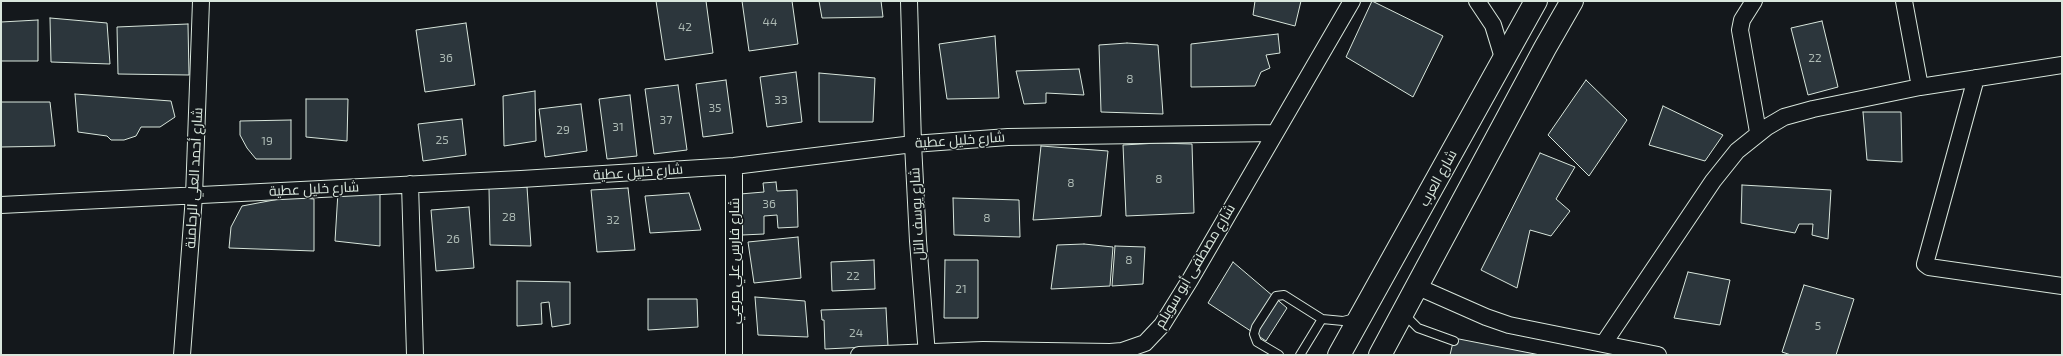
<!DOCTYPE html>
<meta charset="utf-8">
<style>
body{margin:0}
#map{position:relative;width:2063px;height:356px;overflow:hidden;background:#14181c;font-family:"Exo 2",sans-serif}
canvas{display:block}
.frame{position:absolute;inset:0;border:2px solid #d8e6dc;pointer-events:none}
</style>
<div id="map">
<canvas width="2063" height="356"></canvas>
<div class="frame"></div>
</div>
<script>
const ctx = document.querySelector('canvas').getContext('2d');
ctx.lineJoin = 'round';
function fillPath(path, color) {
  ctx.fillStyle = color;
  ctx.fill(path, 'evenodd');
}
function shape(rows) {
  const path = new Path2D();
  for (const r of rows) {
    path.moveTo(r[0], r[1]);
    for (let i = 2; i < r.length; i += 2) path.lineTo(r[i], r[i + 1]);
  }
  return path;
}
function strokePath(path, color, width, dash) {
  ctx.strokeStyle = color;
  ctx.lineWidth = width;
  ctx.lineCap = dash ? 'butt' : 'round';
  ctx.setLineDash(dash || []);
  ctx.stroke(path);
}
function write(font, color, halo, rows, align = 'center') {
  ctx.font = font + ' "Exo 2",Cairo,sans-serif';
  ctx.lineWidth = 3;
  ctx.setLineDash([]);
  ctx.textBaseline = 'middle';
  ctx.strokeStyle = halo;
  ctx.fillStyle = color;
  for (const [text, x, y, turn = 0] of rows) {
    ctx.save();
    ctx.translate(x, y);
    ctx.rotate((+turn || 0) * Math.PI / 180);
    ctx.textAlign = isNaN(turn) ? turn : align;
    if (halo) ctx.strokeText(text, 0, 0);
    ctx.fillText(text, 0, 0);
    ctx.restore();
  }
}
const building = shape([
 [656,1,706,1,713,53,665,60,656,1],
 [742,1,792,1,798,44,749,51,742,1],
 [819,1,881,1,883,17,822,18,819,1],
 [1255,1,1301,1,1295,26,1253,15,1255,1],
 [1372,1,1443,36,1413,97,1346,57,1372,1],
 [50,18,107,23,110,64,51,62,50,18],
 [38,20,38,61,1,61,1,22,38,20],
 [1822,21,1838,87,1808,95,1791,28,1822,21],
 [466,23,475,85,425,92,416,30,466,23],
 [188,24,189,75,118,74,117,27,188,24],
 [1278,34,1280,53,1266,55,1270,68,1261,72,1255,86,1191,87,1191,44,1278,34],
 [995,36,999,98,947,99,939,44,995,36],
 [1127,43,1158,45,1163,114,1101,112,1099,45,1127,43],
 [1079,69,1084,95,1046,93,1046,103,1024,104,1016,71,1079,69],
 [796,72,802,122,767,127,760,77,796,72],
 [819,73,875,78,873,122,819,122,819,73],
 [726,80,733,133,703,137,696,84,726,80],
 [1586,80,1627,120,1589,176,1548,135,1586,80],
 [678,85,687,150,654,154,645,89,678,85],
 [535,91,536,141,504,146,503,96,535,91],
 [75,94,171,101,175,117,160,127,141,127,136,136,124,140,111,140,107,136,78,132,75,94],
 [630,95,637,156,607,159,599,99,630,95],
 [306,99,348,99,347,141,306,137,306,99],
 [1,102,50,102,55,146,1,147,1,102],
 [581,104,587,151,545,157,539,109,581,104],
 [1663,106,1723,135,1705,161,1649,145,1663,106],
 [1863,112,1901,112,1902,162,1867,160,1863,112],
 [462,119,466,155,423,161,418,124,462,119],
 [291,120,291,159,256,159,247,148,240,135,240,121,291,120],
 [1158,143,1192,144,1194,213,1126,216,1123,145,1158,143],
 [1041,146,1108,151,1101,216,1033,220,1041,146],
 [1540,153,1575,167,1556,199,1570,211,1551,236,1530,230,1517,288,1481,270,1540,153],
 [776,182,777,191,797,190,798,227,778,228,777,215,764,216,764,234,742,235,740,194,764,192,763,183,776,182],
 [1742,185,1831,190,1828,239,1812,235,1813,224,1799,224,1795,233,1741,223,1742,185],
 [527,187,531,246,490,245,489,188,527,187],
 [628,188,635,250,597,252,591,190,628,188],
 [338,192,380,194,380,246,335,241,338,192],
 [689,193,701,230,650,233,645,196,689,193],
 [290,197,314,199,314,251,229,248,231,227,242,206,290,197],
 [953,198,1019,200,1020,237,954,235,953,198],
 [469,207,474,268,436,271,431,210,469,207],
 [798,237,801,278,754,283,748,242,798,237],
 [1084,244,1113,247,1110,286,1051,289,1057,245,1084,244],
 [1115,246,1145,247,1143,284,1112,286,1115,246],
 [874,260,875,289,832,291,831,262,874,260],
 [945,260,978,260,978,318,944,318,945,260],
 [1233,262,1287,308,1266,341,1208,303,1233,262],
 [1688,272,1730,280,1720,325,1674,318,1688,272],
 [517,281,570,282,570,324,552,327,549,302,541,303,542,324,517,326,517,281],
 [1804,285,1854,299,1836,355,1791,355,1782,352,1804,285],
 [755,297,805,301,808,337,758,335,755,297],
 [648,299,697,299,698,327,648,330,648,299],
 [886,308,888,346,825,349,824,320,822,320,821,310,886,308],
 [1454,338,1540,355,1450,355,1454,338]
]);
const lane = shape([
 [1404,314,1418,328,1454,341],
 [1279,355,1257,342,1254,334,1256,327,1276,296,1284,295,1322,319,1343,321,1355,318],
 [1300,355,1322,319]
]);
const street = shape([
 [909,1,913,144,918,241,927,355],
 [1477,1,1493,25,1504,61],
 [1754,1,1742,20,1740,30,1758,132],
 [1904,1,1920,87],
 [1976,78,1925,264,1929,267,2062,286],
 [410,184,415,355],
 [1,205,521,179,734,166,913,144,1008,137,1274,133],
 [1418,287,1486,317,1509,325,1658,355],
 [1604,343,1713,181,1737,151,1767,127,1784,117,1813,109,1920,87,2062,65],
 [182,355,194,196,201,1],
 [734,355,734,166],
 [859,355,983,350,1110,352,1122,351,1145,343,1162,325,1190,280,1352,1]
]);
const secondary = shape([
 [1339,355,1536,1],
 [1380,355,1545,48,1572,1]
]);
const numberNames = [
 ["44",770,22],
 ["42",685,27],
 ["36",446,58],
 ["22",1815,58],
 ["8",1130,79],
 ["33",781,100],
 ["35",715,108],
 ["37",666,120],
 ["31",618,127],
 ["29",563,130],
 ["25",442,140],
 ["19",267,141],
 ["8",1159,179],
 ["8",1071,183],
 ["36",769,204],
 ["28",509,217],
 ["8",987,218],
 ["32",613,220],
 ["26",453,239],
 ["8",1129,260],
 ["22",853,276],
 ["21",961,289],
 ["5",1818,326],
 ["24",856,333]
];
const streetNames = [
 ["شارع خليل عطية",960,140,-4],
 ["شارع خليل عطية",638,172,-4],
 ["شارع أحمد العلي الرحامنة",194,178,-87],
 ["شارع العرب",1438,178,-61],
 ["شارع خليل عطية",314,189,-3],
 ["شارع يوسف التل",917,214,-93],
 ["شارع فارس علي مرعي",734,261,-90],
 ["شارع مصطفى أبو سويلم",1195,266,-59]
];
fillPath(building, '#2c363c');
strokePath(building, '#d8e6dc', 1);
strokePath(lane, '#d8e6dc', 10);
strokePath(street, '#d8e6dc', 18);
strokePath(secondary, '#d8e6dc', 24);
strokePath(lane, '#14181c', 8);
strokePath(street, '#14181c', 16);
strokePath(secondary, '#14181c', 22);
write('12px', '#adbab4', null, numberNames);
write('14px', '#d8e6dc', '#14181c', streetNames);
</script>
